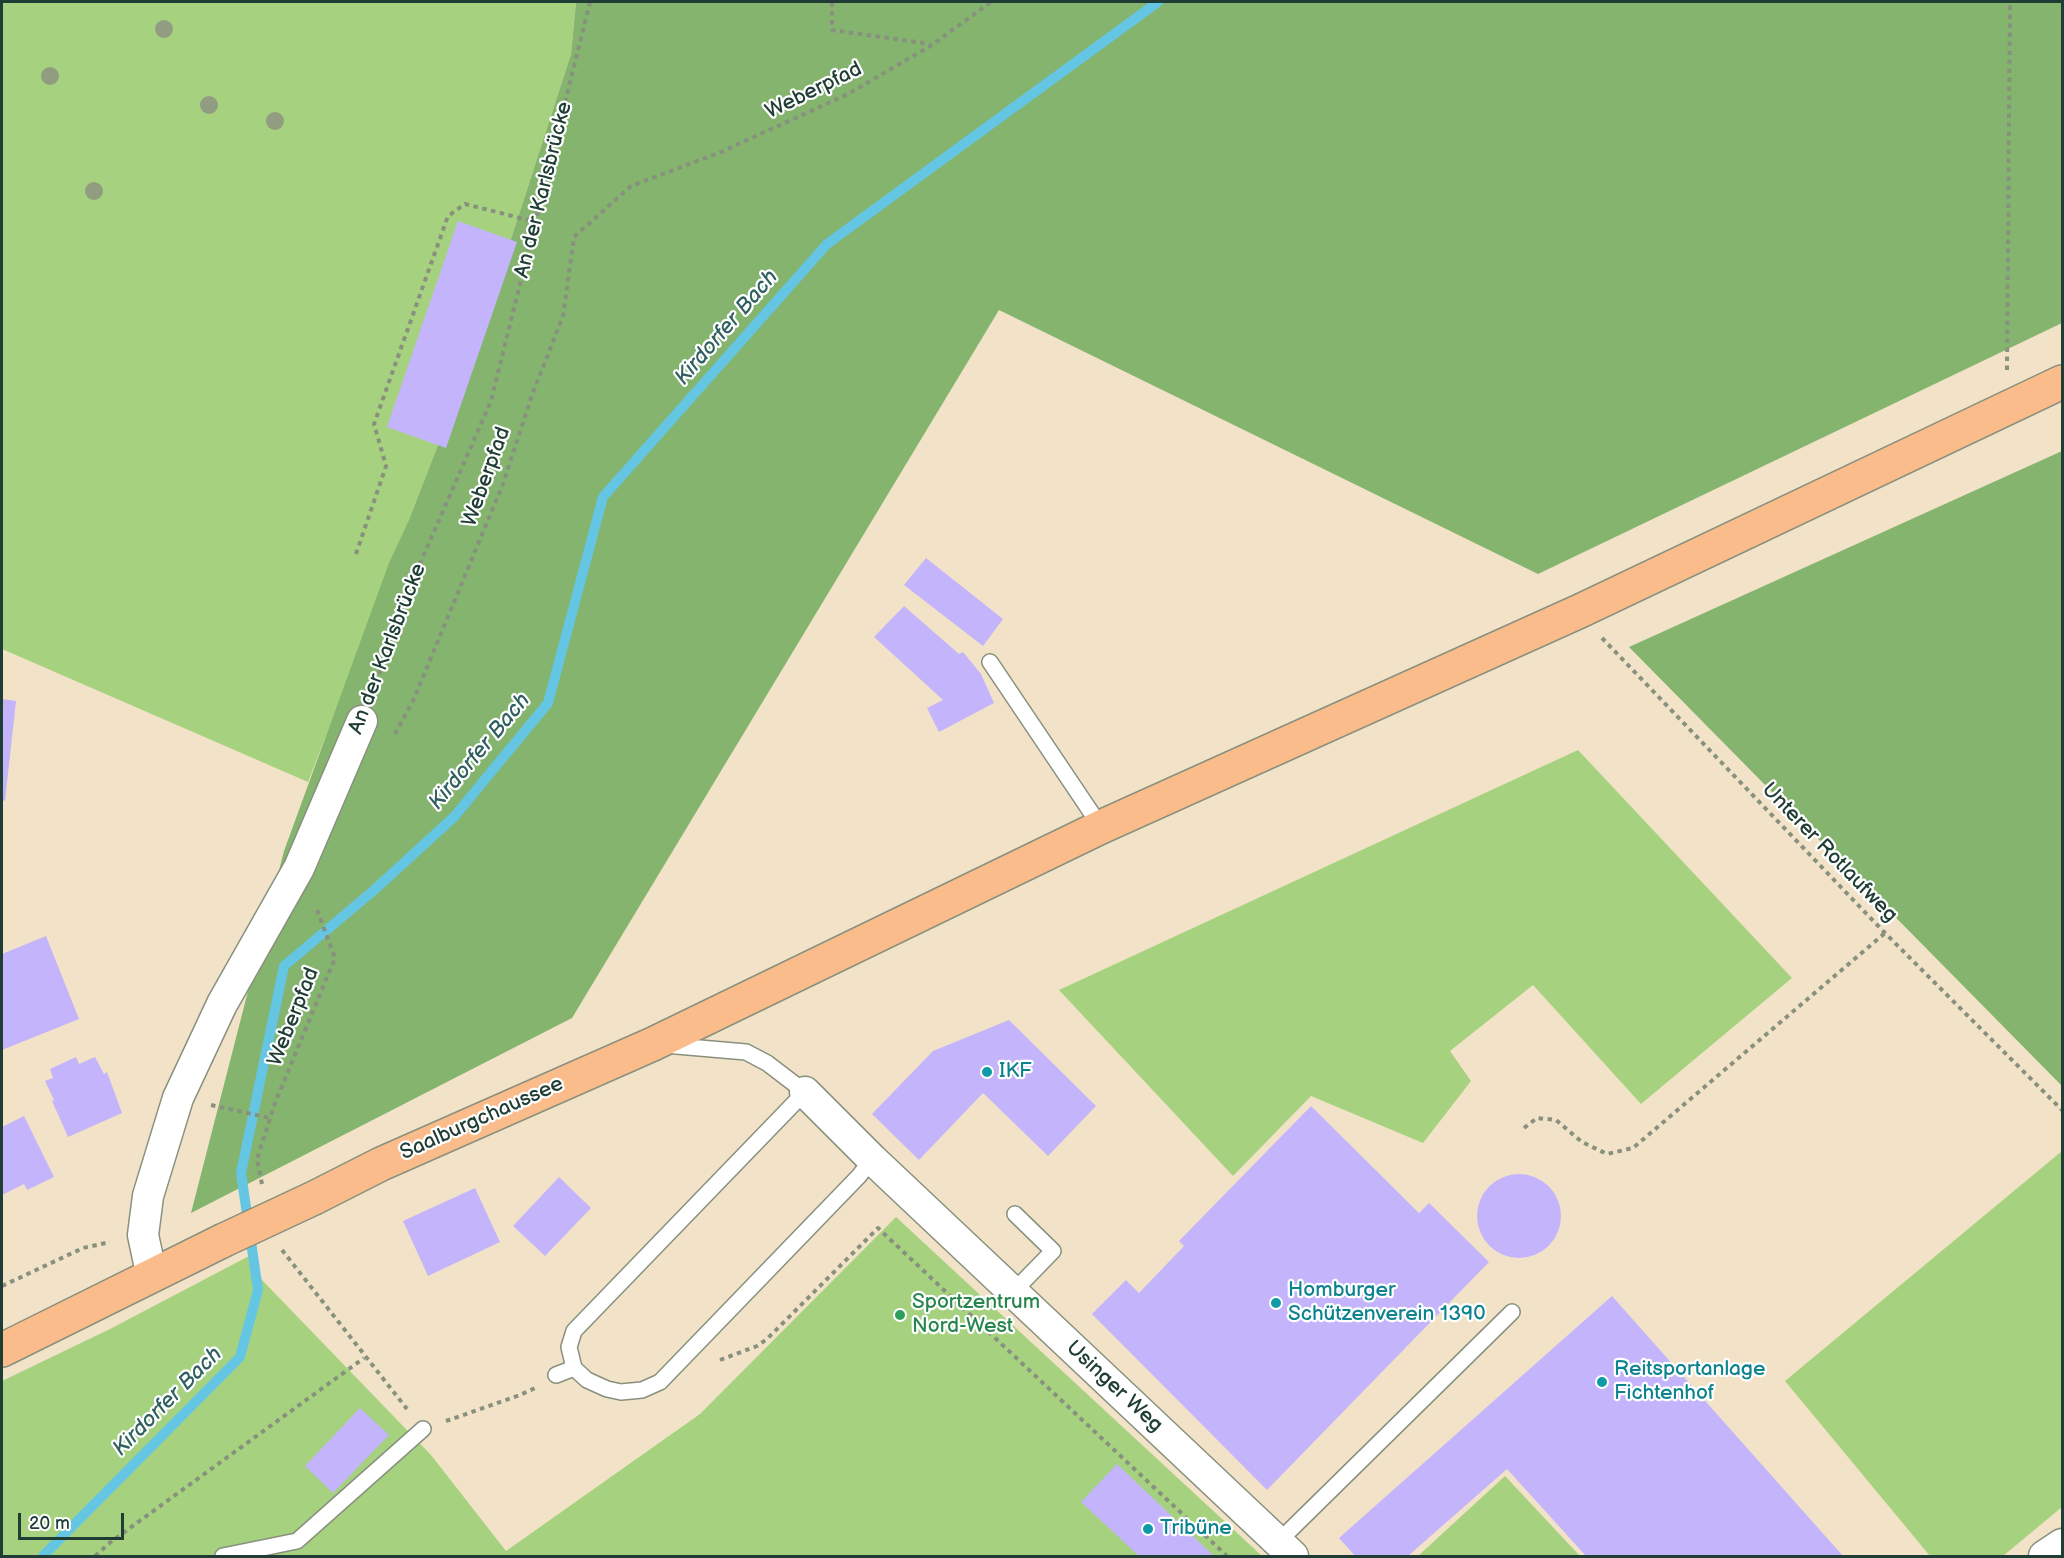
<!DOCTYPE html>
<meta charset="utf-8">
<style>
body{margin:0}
#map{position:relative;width:2064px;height:1558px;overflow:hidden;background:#f2e3c8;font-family:"Balsamiq Sans",sans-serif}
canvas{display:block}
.frame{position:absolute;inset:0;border:3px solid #1f3d34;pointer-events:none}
.scale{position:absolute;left:18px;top:1513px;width:106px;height:27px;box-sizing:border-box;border:3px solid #1f3d34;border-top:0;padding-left:8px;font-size:18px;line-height:21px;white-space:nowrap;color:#1f3d34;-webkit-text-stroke:4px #fff;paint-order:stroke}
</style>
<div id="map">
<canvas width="2064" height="1558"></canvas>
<div class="frame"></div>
<div class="scale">20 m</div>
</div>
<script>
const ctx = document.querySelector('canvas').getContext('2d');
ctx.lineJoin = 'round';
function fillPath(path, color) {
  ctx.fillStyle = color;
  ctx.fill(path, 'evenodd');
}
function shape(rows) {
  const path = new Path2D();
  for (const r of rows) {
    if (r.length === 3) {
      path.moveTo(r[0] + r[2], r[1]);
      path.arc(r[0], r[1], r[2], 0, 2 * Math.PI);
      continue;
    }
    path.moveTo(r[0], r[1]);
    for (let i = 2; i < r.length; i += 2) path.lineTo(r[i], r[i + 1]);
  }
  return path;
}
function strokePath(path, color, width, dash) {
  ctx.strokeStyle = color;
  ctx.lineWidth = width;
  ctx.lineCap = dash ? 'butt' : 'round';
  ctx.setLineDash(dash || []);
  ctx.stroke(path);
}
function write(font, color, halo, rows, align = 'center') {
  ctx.font = font + ' "Balsamiq Sans",sans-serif';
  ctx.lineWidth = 4.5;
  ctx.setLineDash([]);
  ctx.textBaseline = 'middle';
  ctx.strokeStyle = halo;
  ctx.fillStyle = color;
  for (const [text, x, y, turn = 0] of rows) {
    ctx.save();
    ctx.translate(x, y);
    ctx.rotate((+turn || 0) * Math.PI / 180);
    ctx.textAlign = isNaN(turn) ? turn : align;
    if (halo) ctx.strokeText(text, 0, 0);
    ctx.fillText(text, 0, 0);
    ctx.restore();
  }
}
const green = shape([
 [2,2,576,2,571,54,475,350,308,782,2,649],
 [1578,750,1792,978,1641,1104,1533,985,1450,1051,1471,1081,1423,1143,1311,1096,1233,1176,1059,990],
 [2062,1151,2062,1507,2003,1556,1930,1556,1785,1381],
 [896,1217,1262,1556,2,1556,2,1381,110,1329,251,1255,262,1280,431,1455,506,1551,700,1414],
 [1505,1476,1580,1556,1418,1556]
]);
const forest = shape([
 [576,2,2062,2,2062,323,1538,574,999,310,572,1018,191,1213,284,851,389,563,409,520,475,350,571,54],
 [2062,451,2062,1086,1629,647]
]);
const stream = shape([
 [43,1556,240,1357,258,1290,241,1173,284,966,373,891,454,817,548,703,603,497,827,244,1158,2]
]);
const building = shape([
 [458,221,517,242,446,448,387,427],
 [926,558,1003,619,983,646,904,585],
 [904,606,959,654,963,652,981,674,994,703,939,732,927,708,943,700,874,637],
 [2,699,16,701,5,801,2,800],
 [46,936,79,1019,2,1050,2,954],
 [1009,1020,1096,1106,1048,1156,983,1093,919,1160,872,1114,933,1051],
 [76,1057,79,1064,95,1057,104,1074,107,1072,122,1113,68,1137,52,1101,54,1100,45,1081,53,1078,50,1069],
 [1311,1106,1419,1213,1429,1203,1489,1262,1267,1490,1092,1314,1126,1280,1139,1293,1184,1246,1179,1241],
 [24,1116,54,1177,27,1190,24,1184,2,1195,2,1127],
 [1519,1216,42],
 [559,1177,591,1208,545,1256,513,1226],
 [475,1188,500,1242,428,1276,403,1221],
 [1612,1296,1843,1556,1586,1556,1507,1469,1408,1556,1355,1556,1339,1538],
 [360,1408,389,1435,333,1493,305,1466],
 [1117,1464,1214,1556,1139,1556,1081,1502]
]);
const path = shape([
 [832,2,832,30,930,44],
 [2007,370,2010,2],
 [356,554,386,466,374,424,448,216,465,204,536,222],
 [1602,638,1885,933,2062,1110],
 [373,691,415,575,491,401,590,2],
 [395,734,413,701,503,484,532,395,563,316,574,237,631,186,721,152,848,94,932,45,991,2],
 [211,1105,270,1118],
 [1524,1128,1537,1118,1556,1120,1582,1142,1607,1154,1633,1148,1885,933],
 [262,1184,257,1159,275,1103,335,958,316,907],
 [282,1250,407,1409],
 [2,1286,83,1248,110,1242],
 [720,1360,757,1346,767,1339,878,1228,1227,1556],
 [446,1421,520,1395,535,1388],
 [95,1556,112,1541,364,1358]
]);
const service = shape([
 [990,662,1101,827],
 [665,1045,746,1052,767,1063,805,1092,574,1331,569,1347,574,1368,587,1380,607,1389,621,1392,642,1390,660,1382,859,1176,872,1159],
 [1013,1292,1053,1251,1015,1214],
 [556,1375,574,1368],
 [1278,1542,1512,1312],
 [223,1556,297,1541,423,1429]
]);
const minor = shape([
 [805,1092,872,1159,1293,1556],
 [152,1277,143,1235,148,1196,178,1098,222,1004,299,868,362,721],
 [2044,1556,2062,1544]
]);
const primary = shape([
 [314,1198,381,1164,653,1044,1101,827,1580,611,2062,382],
 [2,1350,222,1241]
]);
const primaryBridge = shape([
 [222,1241,314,1198]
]);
const trees = [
 [164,29],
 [50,76],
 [209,105],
 [275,121],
 [94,191]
];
const markers = [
 [987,1072,6,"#0f9aa8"],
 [1276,1303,6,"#0f9aa8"],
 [900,1315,6,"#2e9e5b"],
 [1602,1382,6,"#0f9aa8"],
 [1148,1529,6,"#0f9aa8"]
];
const streetNames = [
 ["Weberpfad",814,91,-26],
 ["An der Karlsbrücke",544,190,-76],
 ["Weberpfad",487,477,-70],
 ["An der Karlsbrücke",388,649,-69],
 ["Unterer Rotlaufweg",1829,853,46],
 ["Weberpfad",294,1017,-68],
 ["Saalburgchaussee",482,1119,-24],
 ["Usinger Weg",1114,1387,43]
];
const cultureNames = [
 ["IKF",999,1072],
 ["Homburger",1288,1291],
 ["Schützenverein 1390",1288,1315],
 ["Reitsportanlage",1614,1370],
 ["Fichtenhof",1614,1394],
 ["Tribüne",1160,1529]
];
const leisureNames = [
 ["Sportzentrum",912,1303],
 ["Nord-West",912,1327]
];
const waterNames = [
 ["Kirdorfer Bach",727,328,-49],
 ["Kirdorfer Bach",480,752,-50],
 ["Kirdorfer Bach",168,1402,-45]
];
fillPath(green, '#a6d27f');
fillPath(forest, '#84b46e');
strokePath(stream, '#65c6e4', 10);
fillPath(building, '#c4b4fb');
strokePath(service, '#88907e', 18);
strokePath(minor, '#88907e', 33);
strokePath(primary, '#88907e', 36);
strokePath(path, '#88907e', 4, [4.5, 4.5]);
strokePath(service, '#fff', 15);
strokePath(minor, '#fff', 30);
strokePath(primary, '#f9bc8a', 33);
strokePath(primaryBridge, '#88907e', 36, []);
strokePath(primaryBridge, '#f9bc8a', 33);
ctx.fillStyle = '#919c81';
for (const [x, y] of trees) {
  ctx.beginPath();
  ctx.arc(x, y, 9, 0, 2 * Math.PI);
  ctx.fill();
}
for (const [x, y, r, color] of markers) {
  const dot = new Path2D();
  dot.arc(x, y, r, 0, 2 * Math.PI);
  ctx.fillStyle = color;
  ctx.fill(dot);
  strokePath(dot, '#fff', 2);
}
write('21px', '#1f3d34', '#fff', streetNames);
write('21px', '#0d838f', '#fff', cultureNames, 'left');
write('21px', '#27864d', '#fff', leisureNames, 'left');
write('italic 22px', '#305f60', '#fff', waterNames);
</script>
